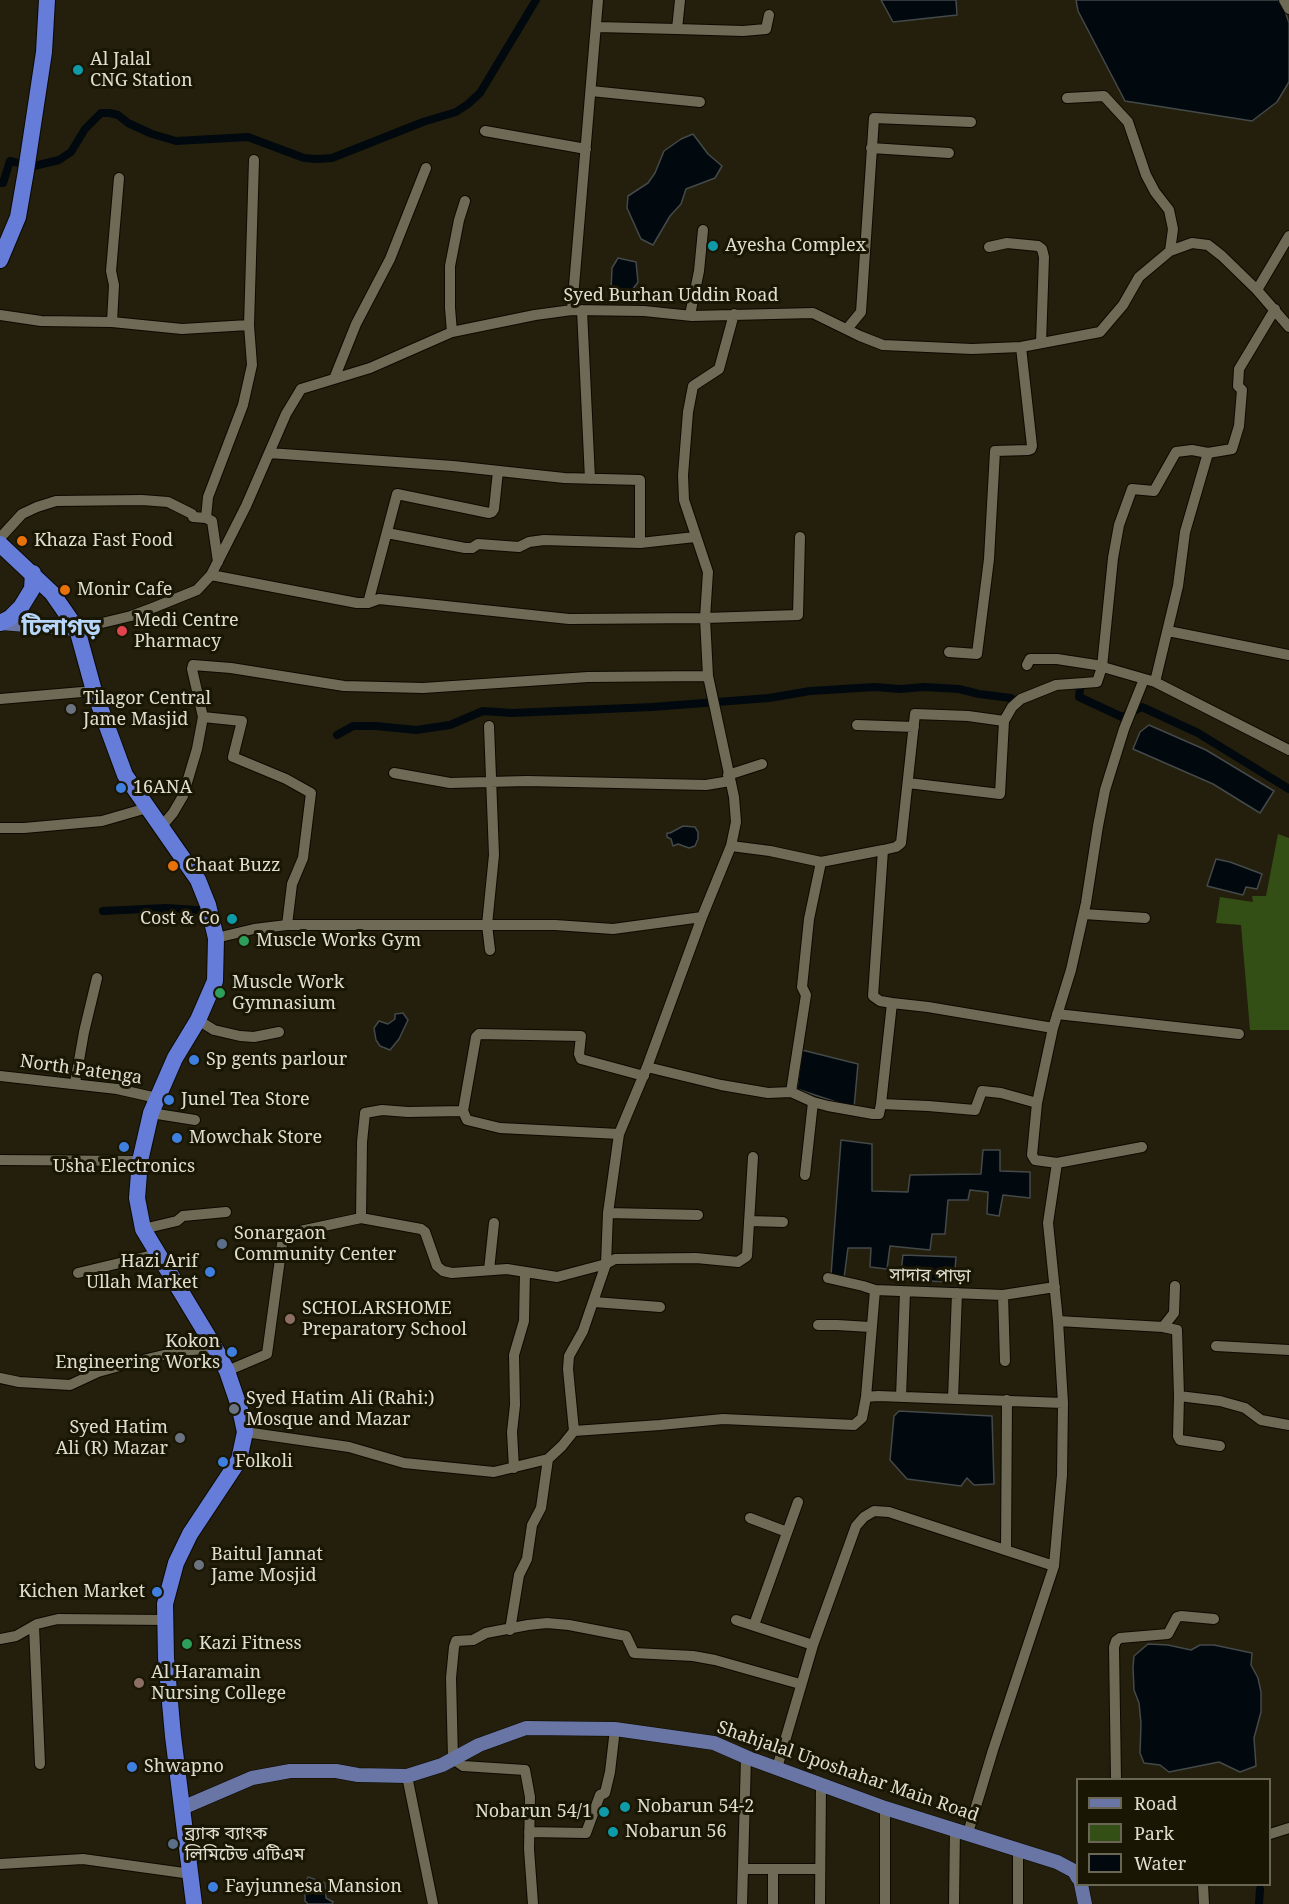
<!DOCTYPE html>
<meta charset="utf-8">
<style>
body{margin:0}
#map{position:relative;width:1289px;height:1904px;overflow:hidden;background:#231f0c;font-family:"Noto Serif",serif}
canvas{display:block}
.legend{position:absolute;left:1076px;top:1778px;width:195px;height:108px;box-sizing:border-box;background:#191604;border:2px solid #696656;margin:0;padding:8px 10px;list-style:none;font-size:18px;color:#e0ded1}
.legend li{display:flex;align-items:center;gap:12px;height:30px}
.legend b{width:30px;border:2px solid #696656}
</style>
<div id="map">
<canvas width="1289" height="1904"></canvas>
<ul class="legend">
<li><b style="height:8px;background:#6975a4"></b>Road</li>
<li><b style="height:16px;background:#334f16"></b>Park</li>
<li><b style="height:16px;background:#01090f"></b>Water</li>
</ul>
</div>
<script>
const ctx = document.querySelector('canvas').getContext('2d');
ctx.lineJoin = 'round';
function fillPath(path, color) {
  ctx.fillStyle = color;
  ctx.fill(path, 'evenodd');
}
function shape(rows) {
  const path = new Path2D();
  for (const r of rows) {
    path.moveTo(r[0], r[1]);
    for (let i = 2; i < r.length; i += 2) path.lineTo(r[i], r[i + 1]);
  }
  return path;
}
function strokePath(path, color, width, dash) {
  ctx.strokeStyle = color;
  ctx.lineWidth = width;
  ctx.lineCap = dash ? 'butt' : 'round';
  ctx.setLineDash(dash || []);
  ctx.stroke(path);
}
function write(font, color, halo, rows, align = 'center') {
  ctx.font = font + ' "Noto Serif","Noto Sans Bengali",serif';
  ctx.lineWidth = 6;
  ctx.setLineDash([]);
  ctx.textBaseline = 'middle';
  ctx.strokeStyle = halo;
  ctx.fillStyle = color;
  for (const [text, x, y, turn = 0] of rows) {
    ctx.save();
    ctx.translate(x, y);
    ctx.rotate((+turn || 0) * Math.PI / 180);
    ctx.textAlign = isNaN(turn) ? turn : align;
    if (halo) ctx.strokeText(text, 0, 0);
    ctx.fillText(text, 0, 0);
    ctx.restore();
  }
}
const green = shape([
 [1278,834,1289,838,1289,1030,1250,1030,1241,925,1216,923,1220,897,1253,902,1252,896,1266,896]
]);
const water = shape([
 [881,0,956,0,957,15,893,22,881,0],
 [1076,0,1278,0,1285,11,1289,23,1289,82,1277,102,1252,121,1125,101,1078,11,1076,0],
 [693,134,708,154,722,166,715,178,686,189,681,204,670,216,653,245,641,239,627,208,628,196,648,183,655,173,664,151,681,139,693,134],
 [618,258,636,262,638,282,630,293,620,293,611,290,612,268,618,258],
 [1149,725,1206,750,1274,791,1260,813,1213,784,1133,749,1140,732,1149,725],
 [683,826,695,827,698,832,698,839,695,846,689,848,678,844,673,846,671,839,667,837,667,833,670,833,683,826],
 [1216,859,1230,862,1262,874,1257,889,1246,887,1243,895,1207,886,1216,859],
 [403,1013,408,1020,399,1039,390,1050,380,1046,376,1040,374,1028,379,1021,388,1024,395,1019,395,1014,403,1013],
 [802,1050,858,1064,854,1108,797,1089,802,1050],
 [841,1140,872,1144,872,1191,908,1192,910,1175,981,1174,983,1150,1000,1150,1000,1171,1030,1172,1030,1198,1003,1195,999,1216,987,1214,988,1192,970,1190,968,1200,948,1200,945,1234,932,1234,930,1250,890,1246,887,1269,870,1267,871,1248,848,1248,844,1278,831,1275,841,1140],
 [903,1255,956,1257,954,1282,900,1280,903,1255],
 [899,1411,992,1416,994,1484,974,1485,967,1478,961,1486,907,1479,890,1460,894,1416,899,1411],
 [1148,1644,1168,1645,1191,1650,1200,1645,1214,1645,1252,1653,1251,1665,1258,1678,1261,1692,1261,1712,1254,1738,1256,1766,1240,1772,1219,1762,1169,1772,1160,1765,1144,1763,1140,1753,1141,1723,1139,1703,1134,1690,1133,1667,1134,1656,1148,1644],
 [308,1877,325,1883,326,1898,333,1902,332,1904,308,1904,305,1901,305,1885,308,1877]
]);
const canal = shape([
 [34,166,59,160,71,152,85,129,101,113,110,113,118,115,128,123,152,134,176,141,248,137,304,158,317,159,332,158,423,122,456,112,468,104,480,93,536,0],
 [0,183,3,183,10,161,23,164],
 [1080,689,1079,697,1122,717,1142,707,1198,733,1289,789],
 [337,735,353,726,376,726,416,730,450,725,483,711,512,713,652,707,769,698,810,691,875,687,900,689,924,687,959,689,979,694,1011,698],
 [103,911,166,908,197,910],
 [1259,1904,1260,1889]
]);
const minor = shape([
 [1284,0,1289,9],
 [597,27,677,29,680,0],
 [677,29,743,31,766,29,769,15],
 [591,91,700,102],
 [1067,98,1104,96,1128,122,1146,175,1155,192,1169,210,1173,229,1170,251],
 [485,131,586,149],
 [871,148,949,153],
 [989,247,1007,243,1038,246,1042,249,1044,257,1041,343],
 [1257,290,1289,236],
 [572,310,598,0],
 [582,310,590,479],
 [0,315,41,321,112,322,182,329,249,325],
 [690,315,699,271,703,230],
 [112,322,114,285,111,271,119,178],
 [847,329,861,312,874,118,971,122],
 [452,332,450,308,450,266,459,220,465,201],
 [334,379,356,324,390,259,426,168],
 [269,453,453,466,564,478,640,480,640,543,695,537],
 [387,533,465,548,472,548,478,544,519,547,529,542,544,540,640,543],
 [0,538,22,514,37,507,56,501,142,500,168,502,192,514,193,517,206,518],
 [218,562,212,521,206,518,208,497,243,405,252,365,249,325,254,160],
 [211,575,357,603,368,603,379,599,569,619,705,618,798,615,800,537],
 [368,603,397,494,489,513,492,512,494,509,498,471],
 [77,629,131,616,155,607,197,590,211,575,246,506,286,414,301,389,370,368,452,332,535,315,572,310,644,311,692,316,813,313,860,336,883,345,972,349,1021,347,1100,332,1123,305,1139,277,1170,251,1192,243,1208,245,1222,256,1257,290,1289,327],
 [1168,631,1289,655],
 [949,652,977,654,989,559,995,451,1028,450,1031,449,1032,446,1021,347],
 [1027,665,1030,659,1057,659,1096,665,1155,682,1289,750],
 [1155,682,1178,586,1185,532,1208,453,1232,449,1239,426,1242,390,1238,386,1239,369,1275,309],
 [0,699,94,691],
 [203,717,242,721,233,757,286,779,311,793,303,858,292,884,287,925],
 [857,725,914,727],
 [489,726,494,855,487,925,490,950],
 [394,773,450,783,527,781,706,785,730,781],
 [728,775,762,764],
 [908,783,1000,794,1004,721],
 [162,826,173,813,183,796,197,749,203,717,192,669,193,665,231,668,344,686,423,688,588,677,708,676],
 [0,828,24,828,102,821,147,808],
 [731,846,770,851,821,862],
 [1084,914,1145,918],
 [216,938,254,929,287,925,555,925,613,929,702,917],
 [892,1003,880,1001,873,996,883,850,896,847,901,843,915,714,968,716,1004,721,1012,707,1021,699,1056,685,1097,682,1102,667,1113,558,1119,525,1132,489,1154,491,1176,452,1192,450,1208,453],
 [1057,1014,1239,1034],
 [198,1020,214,1030,240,1036,254,1037,279,1032],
 [1053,1028,1071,970,1086,903,1098,826,1105,790,1124,729,1144,679],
 [647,1067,721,1085,768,1093,791,1092,813,1102,828,1106,873,1114,879,1114,881,1104,892,1003,928,1007,1053,1028,1037,1103,1032,1155,1035,1160,1057,1163,1048,1223,1058,1321,1063,1403,1062,1475,1054,1566,993,1750,968,1833],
 [0,1076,117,1089,157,1098],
 [75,1083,84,1032,97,978],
 [791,1092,806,995,802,987,809,919,821,862,883,850],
 [881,1104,928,1106,975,1110,982,1091,1001,1093,1037,1103],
 [463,1111,476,1037,479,1034,581,1036,579,1054,581,1059,644,1076],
 [151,1113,195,1120],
 [0,1160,140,1161],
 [1057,1163,1142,1147],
 [805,1175,813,1102],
 [608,1213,698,1215],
 [361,1218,421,1229,425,1232,437,1266,443,1271,452,1273,507,1269,557,1277,606,1264,615,1259,696,1258,738,1262,747,1256,753,1157],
 [749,1221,783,1222],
 [143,1229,177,1221,183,1216,226,1212],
 [489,1270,494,1223],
 [78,1273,157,1254],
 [828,1278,863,1286,875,1290],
 [1003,1295,1005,1361],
 [594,1302,660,1307],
 [1058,1321,1163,1327,1177,1330,1179,1396,1178,1436,1180,1440,1220,1446],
 [818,1325,837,1325,870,1327],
 [1163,1327,1174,1313,1175,1286],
 [1216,1346,1289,1350],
 [227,1371,267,1354,283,1237,291,1233,361,1218,362,1142,365,1113,382,1110,408,1112,463,1111,467,1120,500,1128,619,1134],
 [0,1378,19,1382,70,1385,98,1372,134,1362,181,1351,215,1348],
 [1179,1396,1220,1401,1245,1408,1261,1420,1289,1425],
 [866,1397,875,1290,1003,1295,1055,1287],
 [901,1397,905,1292],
 [953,1399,957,1293],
 [574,1431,568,1369,569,1356,583,1331,606,1264,608,1213,619,1134,647,1067,702,917,731,846,736,822,734,797,708,676,705,618,708,572,684,500,683,475,688,412,693,386,719,369,734,314],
 [245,1432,349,1447,404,1463,494,1472,548,1459,562,1446,574,1431,660,1425,723,1419,854,1425,862,1418,866,1397,878,1396,1063,1403],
 [514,1468,512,1432,515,1405,514,1355,524,1321,525,1272],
 [750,1518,787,1532],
 [1006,1550,1007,1400],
 [736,1620,813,1645],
 [754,1625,798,1502],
 [34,1626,40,1764],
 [510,1630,519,1575,527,1559,532,1525,541,1508,548,1459],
 [0,1639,16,1636,37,1624,58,1619,166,1620],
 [777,1768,813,1645,856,1526,864,1517,874,1511,889,1512,1054,1566],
 [407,1776,433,1904],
 [1116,1780,1114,1647,1116,1641,1120,1638,1168,1634,1177,1617,1181,1616,1214,1619],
 [885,1808,885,1904],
 [529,1832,586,1833,600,1795,605,1793,610,1772,615,1729],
 [1270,1834,1289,1828],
 [1018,1849,1018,1904],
 [0,1864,83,1859,191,1874],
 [743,1869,820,1869],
 [773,1870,773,1904],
 [1203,1884,1204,1904],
 [533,1904,529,1849,530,1797,525,1770,463,1766,453,1759,451,1678,454,1647,456,1641,473,1640,486,1633,528,1625,547,1623,569,1625,626,1636,634,1653,693,1656,715,1660,800,1684],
 [742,1904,746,1757],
 [820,1904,821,1785],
 [954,1904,955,1828]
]);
const major = shape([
 [0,623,77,629],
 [182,1808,252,1778,290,1771,336,1771,358,1775,407,1776,442,1765,479,1745,526,1728,615,1729,714,1743,746,1757,885,1808,1057,1862,1074,1871,1078,1878],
 [1081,1884,1085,1904]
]);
const highway = shape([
 [0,260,18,217,26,171,44,52,47,0],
 [0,544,52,593,77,629,94,691,125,775,198,880,208,905,216,938,215,981,198,1020,175,1058,151,1113,140,1161,137,1198,143,1229,215,1348,227,1371,240,1409,245,1432,239,1460,190,1534,176,1563,165,1604,166,1658,173,1736,194,1904],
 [0,623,10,618,21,607,32,589,33,573]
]);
const markers = [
 [78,70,6,"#0f9aa8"],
 [713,246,6,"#0f9aa8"],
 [22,541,6,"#e8710a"],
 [65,590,6,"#e8710a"],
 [122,631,6,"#e0444e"],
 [71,709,6,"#6b7280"],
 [121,788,6,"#3f7fe0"],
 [173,866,6,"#e8710a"],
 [232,919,6,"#0f9aa8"],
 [244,941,6,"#2e9e5b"],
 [220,993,6,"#2e9e5b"],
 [194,1060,6,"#3f7fe0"],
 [169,1100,6,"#3f7fe0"],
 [177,1138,6,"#3f7fe0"],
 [124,1147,6,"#3f7fe0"],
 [222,1244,6,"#5c6f8a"],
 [210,1272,6,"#3f7fe0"],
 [290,1319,6,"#8d6e63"],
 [232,1352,6,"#3f7fe0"],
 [234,1409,6,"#6b7280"],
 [180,1438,6,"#6b7280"],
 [223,1462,6,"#3f7fe0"],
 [199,1565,6,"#6b7280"],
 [157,1592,6,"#3f7fe0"],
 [187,1644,6,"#2e9e5b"],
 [139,1683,6,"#8d6e63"],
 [132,1767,6,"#3f7fe0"],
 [625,1807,6,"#0f9aa8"],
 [604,1812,6,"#0f9aa8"],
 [613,1832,6,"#0f9aa8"],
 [173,1844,6,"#5c6f8a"],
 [213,1887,6,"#3f7fe0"]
];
const poiNames = [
 ["Al Jalal",90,60],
 ["CNG Station",90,81],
 ["Ayesha Complex",725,246],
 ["Khaza Fast Food",34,541],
 ["Monir Cafe",77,590],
 ["Medi Centre",134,621],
 ["Pharmacy",134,642],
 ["Tilagor Central",83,699],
 ["Jame Masjid",83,720],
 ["16ANA",133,788],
 ["Chaat Buzz",185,866],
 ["Cost & Co",220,919,"right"],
 ["Muscle Works Gym",256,941],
 ["Muscle Work",232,983],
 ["Gymnasium",232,1004],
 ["Sp gents parlour",206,1060],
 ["Junel Tea Store",181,1100],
 ["Mowchak Store",189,1138],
 ["Usha Electronics",124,1167,"center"],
 ["Sonargaon",234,1234],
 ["Community Center",234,1255],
 ["Hazi Arif",198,1262,"right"],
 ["Ullah Market",198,1283,"right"],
 ["SCHOLARSHOME",302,1309],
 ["Preparatory School",302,1330],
 ["Kokon",220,1342,"right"],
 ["Engineering Works",220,1363,"right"],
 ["Syed Hatim Ali (Rahi:)",246,1399],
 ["Mosque and Mazar",246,1420],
 ["Syed Hatim",168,1428,"right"],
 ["Ali (R) Mazar",168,1449,"right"],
 ["Folkoli",235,1462],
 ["Baitul Jannat",211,1555],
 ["Jame Mosjid",211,1576],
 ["Kichen Market",145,1592,"right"],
 ["Kazi Fitness",199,1644],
 ["Al Haramain",151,1673],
 ["Nursing College",151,1694],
 ["Shwapno",144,1767],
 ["Nobarun 54-2",637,1807],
 ["Nobarun 54/1",592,1812,"right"],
 ["Nobarun 56",625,1832],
 ["ব্র্যাক ব্যাংক",185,1834],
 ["লিমিটেড এটিএম",185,1855],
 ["Fayjunnesa Mansion",225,1887]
];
const streetNames = [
 ["Syed Burhan Uddin Road",671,296],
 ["North Patenga",81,1070,8],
 ["সাদার পাড়া",930,1276,1],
 ["Shahjalal Uposhahar Main Road",848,1772,19]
];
const districtNames = [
 ["টিলাগড়",61,628]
];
fillPath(green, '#334f16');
fillPath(water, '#01090f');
strokePath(water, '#444949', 1.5);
strokePath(canal, '#01090f', 8);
strokePath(minor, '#0c0900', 12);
strokePath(major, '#0c0900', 15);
strokePath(highway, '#0c0900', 18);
strokePath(minor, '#6e6a55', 10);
strokePath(major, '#6975a4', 14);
strokePath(highway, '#657cd8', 16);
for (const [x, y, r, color] of markers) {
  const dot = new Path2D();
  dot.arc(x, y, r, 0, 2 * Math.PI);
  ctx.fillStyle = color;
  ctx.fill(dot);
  strokePath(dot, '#191604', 2);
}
write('18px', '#e0ded1', '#191604', poiNames, 'left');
write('18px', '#e0ded1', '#191604', streetNames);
write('bold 24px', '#b6d7fa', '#191604', districtNames);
</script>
